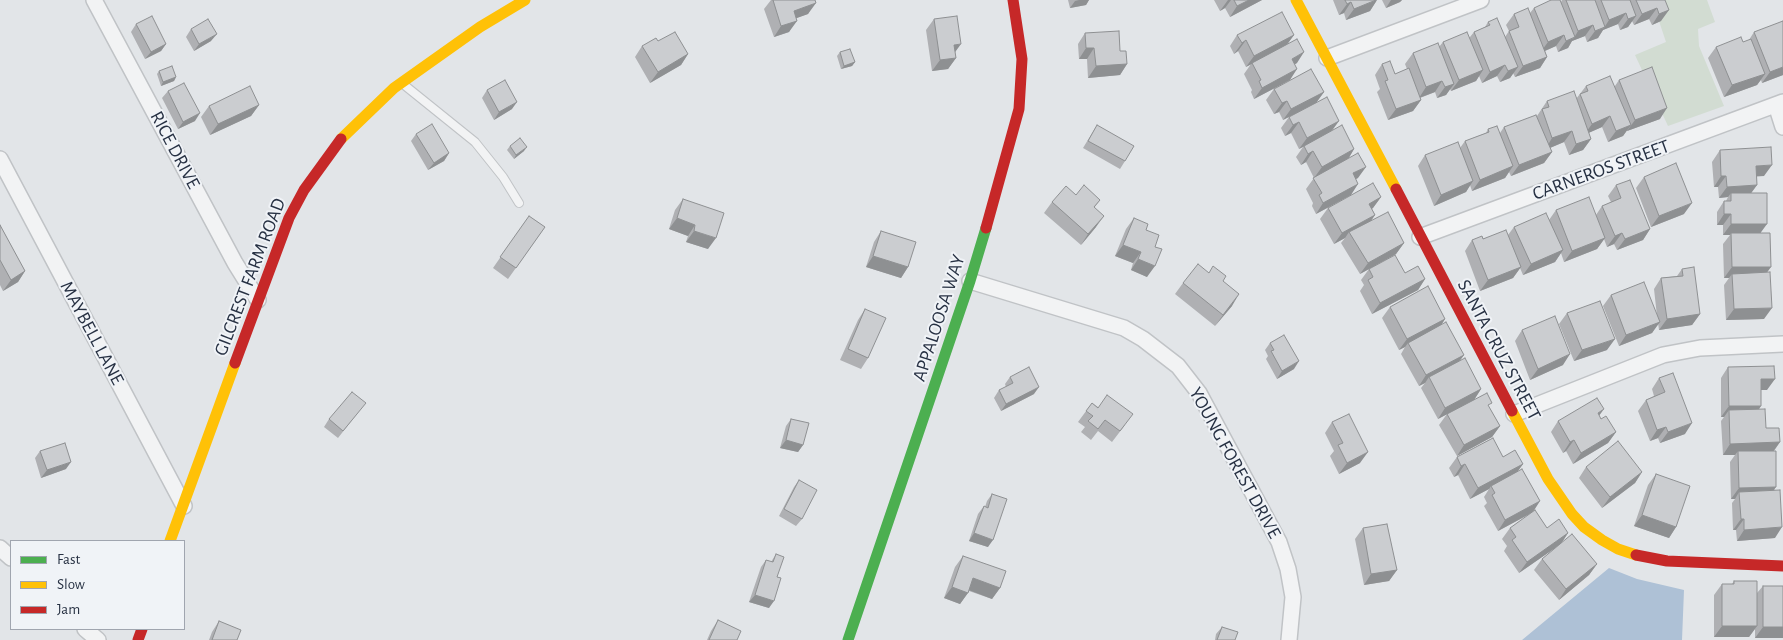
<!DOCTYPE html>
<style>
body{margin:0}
#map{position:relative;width:1783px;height:640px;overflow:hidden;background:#e2e5e8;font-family:"Alegreya Sans",sans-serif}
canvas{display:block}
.legend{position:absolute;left:10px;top:540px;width:175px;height:90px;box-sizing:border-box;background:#f0f3f7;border:1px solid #a0a5af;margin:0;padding:6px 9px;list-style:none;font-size:15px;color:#273143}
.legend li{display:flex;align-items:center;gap:10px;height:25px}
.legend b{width:25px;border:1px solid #a0a5af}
</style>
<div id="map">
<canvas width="1783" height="640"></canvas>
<ul class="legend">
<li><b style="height:6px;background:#4caf50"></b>Fast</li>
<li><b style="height:6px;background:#ffc107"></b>Slow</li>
<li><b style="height:6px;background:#c62828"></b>Jam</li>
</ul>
</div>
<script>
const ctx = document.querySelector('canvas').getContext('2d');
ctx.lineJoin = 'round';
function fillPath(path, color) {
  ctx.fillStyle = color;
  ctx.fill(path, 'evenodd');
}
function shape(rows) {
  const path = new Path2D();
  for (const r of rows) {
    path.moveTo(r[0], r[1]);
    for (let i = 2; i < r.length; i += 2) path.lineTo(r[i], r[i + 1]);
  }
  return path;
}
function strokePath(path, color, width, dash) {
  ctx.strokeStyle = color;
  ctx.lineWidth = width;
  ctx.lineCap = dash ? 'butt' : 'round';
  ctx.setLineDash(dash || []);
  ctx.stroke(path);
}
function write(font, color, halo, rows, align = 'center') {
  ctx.font = font + ' "Alegreya Sans",sans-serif';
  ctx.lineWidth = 4;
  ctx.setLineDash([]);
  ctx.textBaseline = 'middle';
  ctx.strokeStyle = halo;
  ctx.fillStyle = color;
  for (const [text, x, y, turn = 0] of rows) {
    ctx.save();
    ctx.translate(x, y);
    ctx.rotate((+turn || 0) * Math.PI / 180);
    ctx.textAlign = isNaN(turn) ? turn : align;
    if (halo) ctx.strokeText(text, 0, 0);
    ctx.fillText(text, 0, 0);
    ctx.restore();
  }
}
const green = shape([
 [1652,0,1707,0,1715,22,1698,29,1699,46,1724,106,1668,126,1635,55,1666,42]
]);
const water = shape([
 [1609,568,1637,579,1684,590,1682,640,1522,640]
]);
const lane = shape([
 [403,84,475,142,503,177,519,203]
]);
const street = shape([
 [94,0,235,263,258,300],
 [1327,58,1481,0],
 [1776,105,1783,127],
 [0,159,184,506],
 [1420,237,1783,102],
 [970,281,1124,328,1143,339,1178,366,1199,393,1279,542,1288,569,1293,597,1289,640],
 [1514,414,1663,355,1700,348,1783,344],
 [0,548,11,558],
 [85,629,98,640]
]);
const fast = shape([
 [848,640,970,281,986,228]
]);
const slow = shape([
 [1296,0,1396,189],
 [341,139,394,88,480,27,525,0],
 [1512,411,1548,479,1572,514,1584,527,1602,540,1618,549,1636,555],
 [170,541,235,363]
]);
const jam = shape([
 [1396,189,1512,411],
 [986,228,1019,109,1022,59,1013,0],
 [235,363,289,218,304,190,341,139],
 [1636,555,1667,561,1783,566],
 [138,640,142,629]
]);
const wall = shape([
 [771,0,815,0,808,14,796,18,789,32,774,37,764,9],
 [1068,0,1089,0,1086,5,1070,8],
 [1214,0,1262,0,1230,17,1225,8,1220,11],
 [1333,0,1377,0,1370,11,1346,20,1344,13,1339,15],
 [1382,0,1402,0,1400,2,1386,8],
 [1562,0,1665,0,1661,21,1652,25,1649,19,1634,25,1632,21,1628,27,1620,30,1618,24,1603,30,1598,38,1587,42,1585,36,1572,41,1568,48,1558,52,1556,46,1545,51,1547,57,1540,68,1515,77,1513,73,1510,78,1500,82,1497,76,1482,83,1479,76,1476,81,1451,91,1450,89,1446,95,1437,98,1435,92,1420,98,1421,100,1413,111,1388,120,1377,92,1380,89,1375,75,1382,64,1395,74,1407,69,1405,64,1413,53,1439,47,1443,42,1470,37,1474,32,1485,27,1488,22,1505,37,1509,31,1506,25,1514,14,1530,13,1534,8,1561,2],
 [934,19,955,53,956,58,948,69,932,71,926,30],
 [136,24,166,44,161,51,145,59,131,32],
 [191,29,211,41,194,51,186,37],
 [1754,32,1783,75,1762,83,1761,80,1757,85,1724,97,1708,58,1716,47,1743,42,1749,40],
 [1085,33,1120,51,1127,64,1120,75,1088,78,1087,59,1079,59,1078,44],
 [1237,35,1294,35,1287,44,1297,63,1295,64,1290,80,1254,99,1251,92,1252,90,1244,74,1251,64,1246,67,1238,51,1234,54,1230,46],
 [642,46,688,54,681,65,650,83,635,57],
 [840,52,855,62,852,66,841,69,837,56],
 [159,71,176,77,174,81,161,86,157,74],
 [1619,80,1660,119,1627,131,1627,130,1623,136,1608,142,1602,127,1588,133,1591,139,1583,150,1569,155,1564,142,1550,148,1552,152,1544,163,1511,176,1509,172,1505,178,1472,191,1470,185,1466,192,1434,206,1418,166,1425,155,1460,148,1465,141,1486,133,1488,129,1500,133,1504,127,1537,116,1547,101,1576,99,1586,86,1615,86],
 [1274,89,1324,92,1316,103,1332,131,1354,149,1348,159,1358,178,1356,179,1351,195,1316,214,1312,206,1313,203,1306,189,1314,178,1306,162,1301,165,1296,157,1303,147,1299,149,1291,133,1285,136,1281,128,1289,117,1304,109,1283,120,1279,112,1274,114,1266,100],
 [487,90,512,109,494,120,482,98],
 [168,91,195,121,178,129,162,98],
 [259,105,251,116,210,135,201,117,209,106],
 [1097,125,1125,161,1120,169,1083,148],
 [416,134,449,153,444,161,428,170,411,141],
 [510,146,524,151,514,159,507,150],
 [1720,150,1764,176,1756,176,1757,185,1751,193,1761,233,1767,272,1764,319,1726,320,1724,285,1729,278,1724,278,1723,244,1730,235,1723,235,1723,225,1717,225,1717,212,1724,201,1726,201,1728,197,1719,198,1718,187,1714,187,1712,162],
 [1644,177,1684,214,1651,227,1636,188],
 [1616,185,1650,229,1643,240,1617,250,1614,244,1607,247,1604,239,1597,249,1564,262,1561,253,1555,262,1523,275,1520,268,1513,278,1480,291,1465,251,1472,240,1508,235,1514,227,1549,220,1556,210,1596,215,1602,206,1611,202,1608,196],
 [1076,195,1100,200,1094,208,1096,227,1081,245,1044,213,1052,202],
 [1381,197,1372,209,1375,215,1371,221,1404,243,1396,254,1360,274,1341,243,1345,238,1334,244,1320,219,1328,208],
 [683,199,708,249,686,242,688,236,669,229,675,210],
 [529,216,545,227,508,279,493,268],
 [1134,218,1146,230,1155,247,1147,277,1131,270,1133,263,1115,256,1126,229],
 [0,225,25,271,18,282,3,291,0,285],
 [881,231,908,267,901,278,866,267,874,242],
 [1369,269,1405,273,1425,279,1418,290,1372,314,1360,291,1364,285,1361,280],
 [1682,269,1700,314,1692,325,1659,330,1658,323,1652,333,1619,346,1603,306,1611,295,1657,316,1654,289,1661,278,1677,276],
 [1209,273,1223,281,1232,306,1215,326,1175,294,1183,283],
 [1390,307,1445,319,1441,325,1464,355,1459,361,1481,389,1474,400,1489,407,1500,426,1492,437,1457,456,1439,425,1447,414,1438,419,1421,388,1425,383,1419,386,1401,354,1405,347,1399,350,1382,318],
 [865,309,868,358,861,369,840,360,858,320],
 [1567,313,1607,350,1574,361,1559,324],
 [1522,330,1563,365,1530,380,1515,341],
 [1270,343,1294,369,1277,379,1266,359,1268,356,1265,350],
 [1728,367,1767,390,1761,390,1759,409,1766,428,1780,442,1774,451,1775,538,1737,541,1736,530,1733,530,1732,503,1735,499,1731,499,1730,462,1735,455,1723,455,1721,421,1724,417,1721,417,1721,378],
 [1010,377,1034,394,1001,411,994,398,999,390,1006,387,1005,384],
 [1659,378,1685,434,1660,443,1658,438,1650,441,1638,411,1646,400,1654,396,1652,389],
 [1092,403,1125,425,1112,442,1098,431,1091,440,1081,432,1085,427,1078,422],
 [360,410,338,438,324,427,329,419],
 [1599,416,1601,419,1616,432,1608,443,1573,464,1566,451,1563,453,1551,432,1558,421],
 [791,419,803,445,798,452,780,448,786,426],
 [1332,422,1360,463,1339,474,1330,456,1334,451,1325,433],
 [40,451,66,469,41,478,35,458],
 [1457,457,1503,457,1523,464,1518,471,1533,512,1547,528,1568,533,1561,543,1597,564,1589,575,1559,600,1534,570,1542,559,1559,545,1519,573,1504,551,1507,546,1502,539,1510,528,1532,513,1498,531,1484,506,1487,503,1484,497,1489,489,1470,499,1458,475,1454,477,1449,468],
 [1586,467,1642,472,1635,483,1602,508,1579,478],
 [1656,474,1676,527,1669,538,1634,526,1648,485],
 [799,480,802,519,796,526,779,516,794,487],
 [992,494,988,547,969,541,978,514,984,506,985,507,987,501],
 [1363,528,1397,570,1389,581,1364,585,1355,539],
 [776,554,769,608,749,602,761,567,766,560,771,562],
 [963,556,1000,588,992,599,969,591,960,604,944,598,955,567],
 [1734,581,1757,593,1763,586,1783,638,1755,638,1755,629,1749,637,1714,637,1714,595,1722,584,1732,584],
 [718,620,737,640,707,640,711,631],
 [219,621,237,640,209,640,212,632],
 [1222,627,1235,640,1215,640,1216,634]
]);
const shadedWall = shape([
 [1079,0,1089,0,1086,5,1070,8,1075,1],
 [1228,0,1231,0,1225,8,1220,11],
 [1249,0,1262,0,1230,17,1237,6],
 [1377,0,1370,11,1346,20,1354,9],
 [1391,0,1402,0,1400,2,1386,8],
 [1351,2,1344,13,1339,15,1347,4],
 [816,3,808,14,786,22,794,11],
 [1657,8,1649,19,1634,25,1642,14],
 [1669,10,1661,21,1652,25,1659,14],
 [1626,13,1618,24,1603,30,1598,38,1587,42,1595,31,1604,28,1609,20],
 [1636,16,1628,27,1620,30,1628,19],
 [797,21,789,32,774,37,781,26],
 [1593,25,1585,36,1572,41,1568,48,1558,52,1566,41,1574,38,1578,31],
 [217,34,211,41,194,51,199,44],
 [1294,35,1286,46,1246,67,1254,56],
 [1564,35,1556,46,1540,53,1548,42],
 [1246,40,1238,51,1234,54,1242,43],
 [166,44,161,51,145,59,151,52],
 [961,44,953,55,954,45],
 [1086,48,1094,48,1087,59,1079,59],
 [1304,52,1297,63,1284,70,1292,59],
 [688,54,681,65,650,83,658,72],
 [1547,57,1540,68,1515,77,1523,66],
 [956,58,948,69,932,71,940,60],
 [855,62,852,66,841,69,844,66],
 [1127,64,1120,75,1088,78,1096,66],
 [1505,65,1497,76,1482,83,1490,72],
 [1518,67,1510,78,1500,82,1508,71],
 [1783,67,1783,75,1762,83,1770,72],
 [1297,69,1290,80,1254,99,1262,88],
 [1483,70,1476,81,1451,91,1459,80],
 [1765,74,1757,85,1724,97,1732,85],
 [176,77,174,81,161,86,163,82],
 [1442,81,1435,92,1419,98,1426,87],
 [1454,84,1446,95,1437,98,1445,87],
 [1324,92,1316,103,1283,120,1291,109],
 [1421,100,1413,111,1388,120,1396,109],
 [1287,101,1279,112,1274,114,1282,103],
 [517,102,512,109,494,120,499,112],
 [259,105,251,116,210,135,218,124],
 [1667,108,1660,119,1627,131,1635,120],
 [200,113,195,121,178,129,183,122],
 [1610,116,1602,127,1584,135,1592,124],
 [1339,121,1331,132,1299,149,1307,138],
 [1299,122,1291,133,1285,136,1293,125],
 [1631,125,1623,136,1608,142,1616,131],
 [1572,131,1564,142,1545,150,1552,138],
 [1591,139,1583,150,1569,155,1576,144],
 [527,147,524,151,514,159,516,155],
 [1354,149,1347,161,1314,178,1322,167],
 [1313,151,1306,162,1301,165,1308,154],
 [1552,152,1544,163,1511,176,1519,165],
 [449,153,444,161,428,170,434,163],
 [1772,165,1764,176,1748,177,1756,166],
 [1513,166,1505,178,1472,191,1480,180],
 [1366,167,1358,178,1345,184,1353,173],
 [1721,176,1726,176,1718,187,1714,187],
 [1473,181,1466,192,1434,206,1441,195],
 [1358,184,1351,195,1316,214,1323,203],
 [1757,185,1749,196,1731,193,1728,197,1719,198,1727,187],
 [1381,197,1373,208,1361,215,1369,204],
 [1692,203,1684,214,1651,227,1659,216],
 [1724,214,1731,214,1723,225,1717,225],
 [1375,215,1367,226,1349,232,1345,238,1334,244,1342,233],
 [1104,216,1096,227,1081,245,1088,234],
 [677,218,695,225,688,236,669,229],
 [1731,224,1767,224,1759,235,1731,233,1730,235,1723,235],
 [1650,229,1643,240,1617,250,1625,239],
 [694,231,716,238,708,249,686,242],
 [1622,233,1614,244,1607,247,1615,236],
 [1605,238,1597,249,1564,262,1572,251],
 [1404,243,1396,254,1360,274,1368,263],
 [1123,245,1141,252,1133,263,1115,256],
 [1563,250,1555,262,1523,275,1531,264],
 [873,256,908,267,901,278,866,267],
 [1138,259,1155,266,1147,277,1131,270],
 [1521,267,1513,278,1480,291,1488,280],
 [1732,267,1771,267,1763,278,1732,274,1729,278,1724,278],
 [25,271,18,282,3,291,11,280],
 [1425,279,1418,290,1372,314,1380,303],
 [1239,294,1232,306,1215,326,1223,315],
 [1772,308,1764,319,1726,320,1734,309],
 [1700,314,1692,325,1659,330,1667,319],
 [1445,319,1438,330,1408,343,1405,347,1399,350,1407,339],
 [1660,322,1652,333,1619,346,1626,335],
 [1615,339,1607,350,1574,361,1582,350],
 [1570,354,1563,365,1530,380,1538,369],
 [1464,355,1456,366,1429,377,1425,383,1419,386,1426,375],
 [1299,361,1294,369,1277,379,1282,371],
 [1761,379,1775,379,1767,390,1753,390],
 [1039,387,1034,394,1001,411,1006,404],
 [1481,389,1474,400,1438,419,1445,408],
 [1729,406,1761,406,1754,417,1729,410,1724,417,1721,417],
 [1604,409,1596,420,1598,413],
 [1692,423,1685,434,1660,443,1668,432],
 [1500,426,1492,437,1457,456,1464,445],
 [1666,427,1658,438,1650,441,1657,430],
 [1616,432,1608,443,1573,464,1581,453],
 [786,440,803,445,798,452,780,448],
 [1574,440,1566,451,1563,453,1570,442],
 [1780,442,1772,453,1738,451,1735,455,1723,455,1730,444],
 [1368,452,1360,463,1339,474,1347,463],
 [71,462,66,469,41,478,47,470],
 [1465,464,1458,475,1454,477,1461,466],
 [1523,464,1515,475,1491,486,1489,489,1470,499,1478,488],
 [1642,472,1635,483,1602,508,1610,497],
 [1776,487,1768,498,1739,492,1735,499,1731,499,1739,488],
 [1540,501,1533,512,1498,531,1505,520],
 [1642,515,1676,527,1669,538,1634,526],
 [1741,519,1744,519,1736,530,1733,530],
 [1782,527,1775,538,1737,541,1744,530],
 [974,533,993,540,988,547,969,541],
 [1568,533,1561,544,1519,573,1527,562],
 [1597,564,1589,575,1559,600,1566,589],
 [1397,570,1389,581,1364,585,1371,574],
 [973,578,1000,588,992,599,966,589],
 [952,587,968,593,960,604,944,598],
 [755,595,774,601,769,608,749,602],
 [1722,626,1757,626,1749,637,1714,637],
 [1763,627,1783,627,1783,638,1755,638]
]);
const building = shape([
 [773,0,815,0,816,3,794,11,797,21,781,26,773,0],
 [1234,0,1249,0,1237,6,1234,0],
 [1345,0,1376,0,1354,9,1351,2,1347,4,1345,0],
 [1551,0,1560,0,1575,37,1566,41,1564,35,1548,42,1534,8,1551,0],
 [1566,0,1595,0,1605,27,1595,31,1593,25,1578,31,1566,0],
 [1601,0,1630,0,1636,16,1628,19,1626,13,1609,20,1601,0],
 [1636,0,1665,0,1669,10,1659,14,1657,8,1642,14,1636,0],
 [1528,8,1547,57,1523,66,1509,31,1519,27,1514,14,1528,8],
 [1282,12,1294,35,1254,56,1246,40,1242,43,1237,35,1282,12],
 [152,16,166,44,151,52,136,24,152,16],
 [957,16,961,44,954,45,956,58,940,60,934,19,957,16],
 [1497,18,1518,67,1508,71,1505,65,1490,72,1474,32,1490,25,1488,22,1497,18],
 [208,19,217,34,199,44,191,29,208,19],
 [1783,21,1783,67,1770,72,1754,32,1783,21],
 [1119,31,1120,51,1126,51,1127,64,1096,66,1094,48,1086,48,1085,33,1119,31],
 [675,32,688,54,658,72,642,46,656,38,658,41,675,32],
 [1467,32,1483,70,1459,80,1443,42,1467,32],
 [1741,37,1743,42,1751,39,1765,74,1732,85,1716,47,1741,37],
 [1297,39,1304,52,1292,59,1297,69,1262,88,1259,81,1261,80,1252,63,1297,39],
 [1438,43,1454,84,1445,87,1442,81,1426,87,1413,53,1438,43],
 [850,49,855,62,844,66,840,52,850,49],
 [1390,61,1395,74,1409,68,1421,100,1396,109,1385,81,1388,80,1382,64,1390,61],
 [172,66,176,77,163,82,159,71,172,66],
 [1652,67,1667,108,1635,120,1619,80,1652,67],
 [1311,69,1324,92,1291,109,1287,101,1282,103,1274,89,1311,69],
 [1610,76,1631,125,1616,131,1610,116,1592,124,1580,94,1588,91,1586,86,1610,76],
 [505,80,517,102,499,112,487,90,505,80],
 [184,83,200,113,183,122,168,91,184,83],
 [250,86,259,105,218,124,209,106,250,86],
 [1574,91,1591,139,1576,144,1572,131,1552,138,1542,109,1549,107,1547,101,1574,91],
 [1327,97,1339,121,1307,138,1299,122,1293,125,1289,117,1327,97],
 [1536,115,1552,152,1519,165,1504,127,1536,115],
 [432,124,449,153,434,163,416,134,432,124],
 [1097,125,1134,146,1125,161,1088,141,1097,125],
 [1342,125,1354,149,1322,167,1313,151,1308,154,1304,146,1342,125],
 [1497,126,1513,166,1480,180,1465,141,1489,132,1488,129,1497,126],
 [520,138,527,147,516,155,510,146,520,138],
 [1458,142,1473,181,1441,195,1425,155,1458,142],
 [1771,147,1772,165,1756,166,1757,185,1727,187,1726,176,1721,176,1720,150,1771,147],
 [1358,153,1366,167,1353,173,1358,184,1323,203,1319,195,1322,193,1313,178,1358,153],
 [1676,163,1692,203,1659,216,1644,177,1676,163],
 [1630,180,1650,229,1625,239,1622,233,1615,236,1602,206,1621,198,1616,185,1630,180],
 [1373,183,1381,197,1369,204,1375,215,1342,233,1328,208,1373,183],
 [1084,185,1100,200,1094,207,1104,216,1088,234,1052,202,1066,186,1076,195,1084,185],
 [1731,193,1767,193,1767,224,1731,224,1731,214,1724,214,1724,201,1731,201,1731,193],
 [1589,197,1605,238,1572,251,1556,210,1589,197],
 [683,199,724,213,716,238,694,231,695,225,677,218,683,199],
 [1388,212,1404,243,1368,263,1349,232,1388,212],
 [1546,213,1563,250,1531,264,1514,227,1546,213],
 [529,216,545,227,516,268,500,257,529,216],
 [1134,218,1148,224,1146,230,1159,235,1155,247,1162,249,1155,266,1138,259,1141,252,1123,245,1134,218],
 [0,225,25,271,11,280,0,260,0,225],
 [1506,230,1521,267,1488,280,1472,240,1482,236,1483,239,1506,230],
 [881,231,916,242,908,267,873,256,881,231],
 [1731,233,1770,233,1771,267,1732,267,1731,233],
 [1395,255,1405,273,1418,266,1425,279,1380,303,1368,280,1373,277,1369,269,1395,255],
 [1198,264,1209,273,1213,266,1226,276,1223,281,1239,294,1223,315,1183,283,1198,264],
 [1694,267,1700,314,1667,319,1661,278,1683,276,1682,269,1694,267],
 [1770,272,1772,308,1734,309,1732,274,1770,272],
 [1644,282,1660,322,1626,335,1611,295,1644,282],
 [1428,286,1445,319,1407,339,1390,307,1428,286],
 [1600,301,1615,339,1582,350,1567,313,1600,301],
 [865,309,886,318,868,358,848,349,865,309],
 [1555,316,1570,354,1538,369,1522,330,1555,316],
 [1446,322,1464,355,1426,375,1408,343,1446,322],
 [1284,335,1299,361,1282,371,1271,351,1274,350,1270,343,1284,335],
 [1465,358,1481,389,1445,408,1429,377,1465,358],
 [1774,366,1775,379,1761,379,1761,406,1729,406,1728,367,1774,366],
 [1029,367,1039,387,1006,404,999,390,1013,383,1010,377,1029,367],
 [1673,373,1692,423,1668,432,1666,427,1657,430,1646,400,1665,392,1659,378,1673,373],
 [352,392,366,403,343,431,329,419,352,392],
 [1487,393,1492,403,1488,405,1500,426,1464,445,1447,414,1487,393],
 [1107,395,1133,414,1120,431,1105,420,1098,429,1088,421,1093,416,1086,411,1092,403,1098,408,1107,395],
 [1597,398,1604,409,1598,413,1601,419,1606,416,1616,432,1581,453,1574,440,1570,442,1558,421,1597,398],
 [1765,409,1766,428,1779,428,1780,442,1730,444,1729,410,1765,409],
 [1349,414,1368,452,1347,463,1338,445,1343,443,1332,422,1349,414],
 [791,419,809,423,803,445,786,440,791,419],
 [1493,438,1503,457,1515,450,1523,464,1478,488,1465,464,1461,466,1457,457,1493,438],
 [1618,441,1642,472,1610,497,1586,467,1618,441],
 [65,443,71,462,47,470,40,451,65,443],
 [1738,451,1776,451,1776,487,1739,488,1738,451],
 [1522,469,1540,501,1505,520,1492,495,1495,493,1491,486,1522,469],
 [1656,474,1690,486,1676,527,1642,515,1656,474],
 [799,480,817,490,802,519,784,509,799,480],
 [1780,490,1782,527,1744,530,1744,519,1741,519,1739,492,1780,490],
 [992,494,1007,499,993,540,974,533,984,506,988,508,992,494],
 [1535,510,1547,528,1559,519,1568,533,1527,562,1512,540,1516,537,1510,528,1535,510],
 [1387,524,1397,570,1371,574,1363,528,1387,524],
 [1572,534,1597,564,1566,589,1542,559,1572,534],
 [776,554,784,557,777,577,781,578,774,601,755,595,766,560,773,562,776,554],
 [963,556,1006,571,1000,588,973,578,968,593,952,587,963,556],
 [1734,581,1757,581,1757,626,1722,626,1722,584,1734,584,1734,581],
 [1763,586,1783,586,1783,627,1763,627,1763,586],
 [718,620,741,631,737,640,709,640,718,620],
 [219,621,241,630,237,640,212,640,219,621],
 [1222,627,1238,632,1235,640,1217,640,1222,627]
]);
const streetNames = [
 ["RICE DRIVE",175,150,62],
 ["CARNEROS STREET",1601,170,-20],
 ["GILCREST FARM ROAD",250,277,-69],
 ["APPALOOSA WAY",939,318,-72],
 ["MAYBELL LANE",92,333,62],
 ["SANTA CRUZ STREET",1499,350,62],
 ["YOUNG FOREST DRIVE",1235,463,61]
];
fillPath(green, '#d2dcd2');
fillPath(water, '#aec1d6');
strokePath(lane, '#c0c3c6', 10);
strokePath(street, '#c0c3c6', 18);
strokePath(lane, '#f2f3f4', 8);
strokePath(street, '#f2f3f4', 15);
strokePath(fast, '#4caf50', 11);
strokePath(slow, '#ffc107', 11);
strokePath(jam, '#c62828', 11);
fillPath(wall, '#afb0b3');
fillPath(shadedWall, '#8e9092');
fillPath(building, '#cbcdd0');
strokePath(building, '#8e9092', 1);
write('19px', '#273143', '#f0f3f7', streetNames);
</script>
